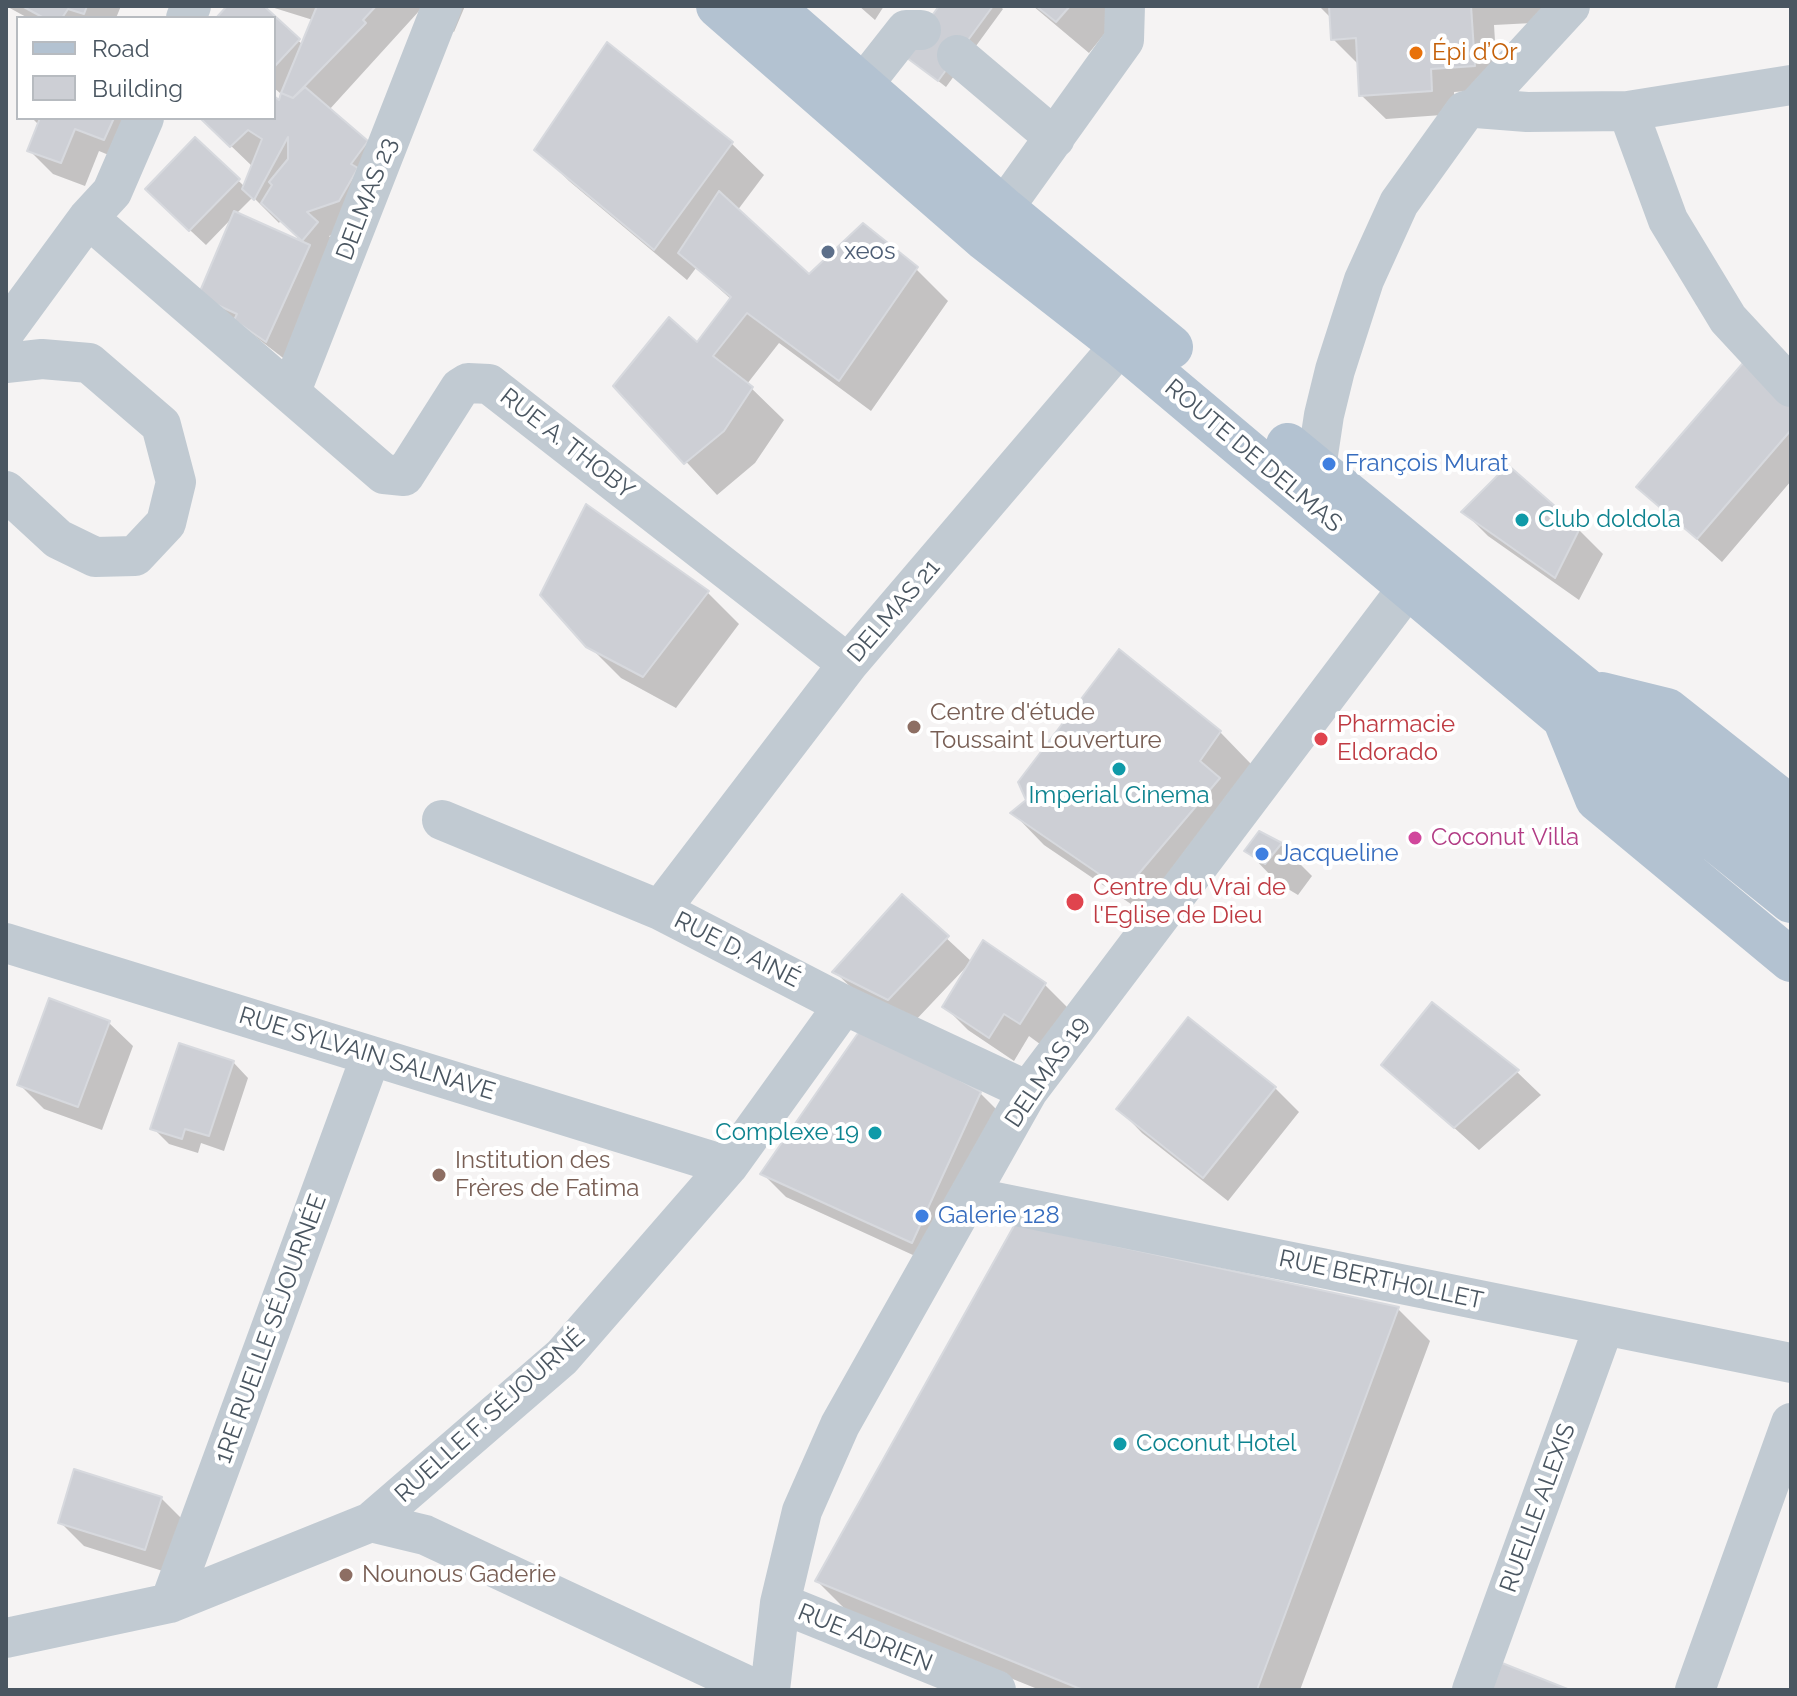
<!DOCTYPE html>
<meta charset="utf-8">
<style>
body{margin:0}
#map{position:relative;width:1797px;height:1696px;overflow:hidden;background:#f5f3f3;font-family:Raleway,sans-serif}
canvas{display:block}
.frame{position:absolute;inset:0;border:8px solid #4a5661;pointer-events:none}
.legend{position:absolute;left:16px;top:16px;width:260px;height:104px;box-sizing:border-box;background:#fff;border:2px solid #b7bbc0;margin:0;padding:10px 14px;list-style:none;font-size:24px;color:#4a5661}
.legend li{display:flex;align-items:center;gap:16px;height:40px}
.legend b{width:40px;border:2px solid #b7bbc0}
</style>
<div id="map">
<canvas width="1797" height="1696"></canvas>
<div class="frame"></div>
<ul class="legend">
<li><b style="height:10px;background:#b3c2d1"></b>Road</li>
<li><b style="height:22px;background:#cdcfd5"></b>Building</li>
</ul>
</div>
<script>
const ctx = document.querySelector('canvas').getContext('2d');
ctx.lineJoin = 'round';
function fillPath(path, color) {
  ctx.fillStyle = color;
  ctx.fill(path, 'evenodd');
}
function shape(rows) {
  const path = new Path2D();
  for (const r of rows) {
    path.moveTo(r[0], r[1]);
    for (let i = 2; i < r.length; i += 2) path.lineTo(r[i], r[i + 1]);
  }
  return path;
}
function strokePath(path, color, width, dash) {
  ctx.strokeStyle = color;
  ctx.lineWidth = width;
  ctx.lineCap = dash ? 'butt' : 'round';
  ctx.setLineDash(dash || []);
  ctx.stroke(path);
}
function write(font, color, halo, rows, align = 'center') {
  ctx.font = font + ' Raleway,sans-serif';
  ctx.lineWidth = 8;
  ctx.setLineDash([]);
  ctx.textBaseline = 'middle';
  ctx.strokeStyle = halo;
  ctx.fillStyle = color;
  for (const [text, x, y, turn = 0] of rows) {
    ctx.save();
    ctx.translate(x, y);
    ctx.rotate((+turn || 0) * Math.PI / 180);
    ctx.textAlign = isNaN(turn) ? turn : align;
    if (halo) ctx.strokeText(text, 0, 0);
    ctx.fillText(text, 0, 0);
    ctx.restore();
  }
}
const shadow = shape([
 [6,6,121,6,116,18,28,18],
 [230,6,261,6,303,45,313,20,268,6,465,6,454,32,420,10,329,110,367,142,363,225,329,236,340,248,291,364,201,295,233,217,206,245,163,205,195,139,245,187,253,167,202,118,274,118,274,98,280,103,286,86,280,93,274,88,274,18,219,18],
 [253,197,279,223,281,220,308,246,236,214],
 [859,6,884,6,875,20],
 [941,6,1000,6,1003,9,946,87,905,55],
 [1033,6,1109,6,1119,16,1089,53],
 [1319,6,1551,6,1552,22,1494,25,1498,89,1454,92,1456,114,1386,119,1361,95,1357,63,1333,39,1332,19],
 [608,45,732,144,764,175,737,211,809,277,916,269,948,301,871,411,779,343,747,384,784,420,755,463,717,495,616,386,697,344,732,300,696,268,687,280,569,181,537,149],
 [32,118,148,118,128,163,99,151,85,186,53,174,29,150,39,125],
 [1791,406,1791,481,1722,562,1639,487],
 [1464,512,1579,530,1603,554,1579,600,1488,536],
 [708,593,739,624,676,708,621,678,588,645],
 [1220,732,1251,764,1156,921,1044,845,1013,813],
 [1280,844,1312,876,1298,895,1278,883,1247,851],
 [902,897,972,962,1044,984,1068,1008,1044,1047,1029,1036,1014,1061,968,1030,944,1006,967,966,913,1023,859,995,835,972],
 [1432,1005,1517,1072,1541,1095,1479,1150,1384,1065],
 [108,1022,133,1046,102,1130,44,1109,20,1085],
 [233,1062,248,1078,224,1151,201,1143,198,1153,169,1144,153,1128],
 [1275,1088,1299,1112,1228,1201,1142,1133,1119,1109],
 [980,1093,1004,1117,937,1266,786,1197,763,1174],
 [1398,1309,1430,1341,1300,1690,1040,1690,849,1613,817,1581],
 [161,1498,185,1522,169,1573,84,1546,60,1522]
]);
const building = shape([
 [22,6,87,6,84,14,68,9,62,18,44,18,22,6],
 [227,6,264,6,300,39,274,67,274,18,216,18,227,6],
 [317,6,376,6,363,20,366,23,293,98,281,93,317,6],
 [939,6,993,6,938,81,903,55,939,6],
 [1036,6,1070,6,1056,22,1036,6],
 [1329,6,1471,6,1475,66,1431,69,1432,91,1359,96,1356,38,1331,40,1329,6],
 [607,42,733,142,654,250,534,150,607,42],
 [305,87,368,141,351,164,358,168,339,201,307,212,318,222,302,241,261,203,272,185,269,182,288,159,288,137,254,200,242,189,262,139,248,130,230,147,200,118,274,118,274,96,279,100,281,93,293,98,305,87],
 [40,118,114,118,104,140,75,129,61,163,27,151,40,118],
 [195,137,240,179,189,231,145,189,195,137],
 [719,191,809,274,863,223,918,267,839,381,747,313,713,356,753,387,724,431,684,464,613,386,669,317,697,342,731,297,678,253,719,191],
 [234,211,310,245,266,342,234,320,237,314,198,296,234,211],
 [1743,363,1791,404,1791,430,1697,539,1636,487,1743,363],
 [1508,465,1580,528,1555,578,1461,512,1508,465],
 [586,504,709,591,643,677,586,647,540,595,586,504],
 [1119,649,1221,731,1200,761,1220,778,1124,891,1010,813,1026,800,1018,782,1119,649],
 [1259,831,1282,843,1265,864,1244,851,1259,831],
 [902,894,949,936,888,1000,832,972,902,894],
 [983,940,1046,983,1020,1024,1004,1014,989,1038,942,1007,983,940],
 [49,998,110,1021,78,1107,17,1085,49,998],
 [1432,1002,1519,1070,1454,1128,1381,1065,1432,1002],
 [1188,1017,1276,1087,1203,1178,1116,1109,1188,1017],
 [863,1026,981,1092,912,1243,760,1174,863,1026],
 [179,1043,234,1061,209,1136,185,1129,182,1139,150,1129,179,1043],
 [1015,1224,1399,1307,1257,1690,1083,1690,815,1581,1015,1224],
 [74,1469,162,1497,145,1550,58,1523,74,1469],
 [1502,1663,1570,1690,1492,1690,1502,1663]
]);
const minor = shape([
 [186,18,191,6],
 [957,55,1055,138],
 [862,86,906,30,921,30],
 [1476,108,1570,6],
 [1628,111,1668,220,1728,319,1791,387],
 [88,218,384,474,404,476,460,388,468,383,489,384,848,664],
 [985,234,1124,40,1125,6],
 [6,330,88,218,112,192,144,118],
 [6,363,42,359,89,363,161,425,176,482,166,523,135,556,95,557,58,539,6,491],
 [291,391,442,6],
 [1304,492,1316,468,1324,415,1335,370,1364,280,1399,203,1465,111,1476,108,1527,112,1628,111,1791,85],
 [442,820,660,910,844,1005,1028,1091],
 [660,910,848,664,1140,322],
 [6,943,728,1166],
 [971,1197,1791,1363],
 [371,1522,425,1535,757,1690],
 [170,1603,371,1056],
 [780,1603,996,1690],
 [6,1638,170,1603,371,1522,562,1357,728,1166,844,1005],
 [770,1690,780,1603,802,1511,840,1425,1028,1091,1428,561],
 [1472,1690,1604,1326],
 [1695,1690,1791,1423]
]);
const major = shape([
 [718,6,985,239,1122,346,1564,718,1791,901],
 [771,6,1005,210,1171,347],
 [1288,445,1586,690,1791,849],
 [1602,694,1667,710,1791,808],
 [1565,720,1597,799,1791,960]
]);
const markers = [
 [1416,53,8,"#e8710a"],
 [828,252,8,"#5c6f8a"],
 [1329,464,8,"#3f7fe0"],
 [1522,520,8,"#0f9aa8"],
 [914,727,8,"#8d6e63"],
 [1321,739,8,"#e0444e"],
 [1119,769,8,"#0f9aa8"],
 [1415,838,8,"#d1479c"],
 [1262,854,8,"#3f7fe0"],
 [1075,902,10,"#e0444e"],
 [875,1133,8,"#0f9aa8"],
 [439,1175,8,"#8d6e63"],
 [922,1216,8,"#3f7fe0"],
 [1120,1444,8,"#0f9aa8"],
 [346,1575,8,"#8d6e63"]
];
const foodNames = [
 ["Épi d’Or",1432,53]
];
const streetNames = [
 ["DELMAS 23",367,199,-69],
 ["RUE A. THOBY",567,444,38],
 ["ROUTE DE DELMAS",1253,456,40],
 ["DELMAS 21",894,611,-49],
 ["RUE D. AINÉ",737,950,27],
 ["RUE SYLVAIN SALNAVE",367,1054,17],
 ["DELMAS 19",1047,1072,-56],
 ["RUE BERTHOLLET",1381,1280,12],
 ["1RE RUELLE SÉJOURNÉE",271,1329,-70],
 ["RUELLE F. SÉJOURNÉ",490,1416,-42],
 ["RUELLE ALEXIS",1538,1508,-70],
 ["RUE ADRIEN",865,1638,22]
];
const serviceNames = [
 ["xeos",844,252]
];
const shopNames = [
 ["François Murat",1345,464],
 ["Jacqueline",1278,854],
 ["Galerie 128",938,1216]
];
const cultureNames = [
 ["Club doldola",1538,520],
 ["Imperial Cinema",1119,796,"center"],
 ["Complexe 19",859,1133,"right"],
 ["Coconut Hotel",1136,1444]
];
const educationNames = [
 ["Centre d'étude",930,713],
 ["Toussaint Louverture",930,741],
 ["Institution des",455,1161],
 ["Frères de Fatima",455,1189],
 ["Nounous Gaderie",362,1575]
];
const healthNames = [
 ["Pharmacie",1337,725],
 ["Eldorado",1337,753],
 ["Centre du Vrai de",1093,888],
 ["l'Eglise de Dieu",1093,916]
];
const hotelNames = [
 ["Coconut Villa",1431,838]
];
fillPath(shadow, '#0003');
fillPath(building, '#cdcfd5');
strokePath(building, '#d7d9de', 2);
strokePath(minor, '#c1cad2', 40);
strokePath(major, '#b3c2d1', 44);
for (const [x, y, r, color] of markers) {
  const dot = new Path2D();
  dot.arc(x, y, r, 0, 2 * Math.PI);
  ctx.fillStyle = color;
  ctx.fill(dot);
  strokePath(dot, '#fff', 3);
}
write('24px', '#c56008', '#fff', foodNames, 'left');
write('24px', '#4a5661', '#fff', streetNames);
write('24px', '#4e5e75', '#fff', serviceNames, 'left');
write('24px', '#366cbe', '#fff', shopNames, 'left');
write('24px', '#0d838f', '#fff', cultureNames, 'left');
write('24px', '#785e54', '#fff', educationNames, 'left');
write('24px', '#be3a42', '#fff', healthNames, 'left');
write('24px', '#b23c85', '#fff', hotelNames, 'left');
</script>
